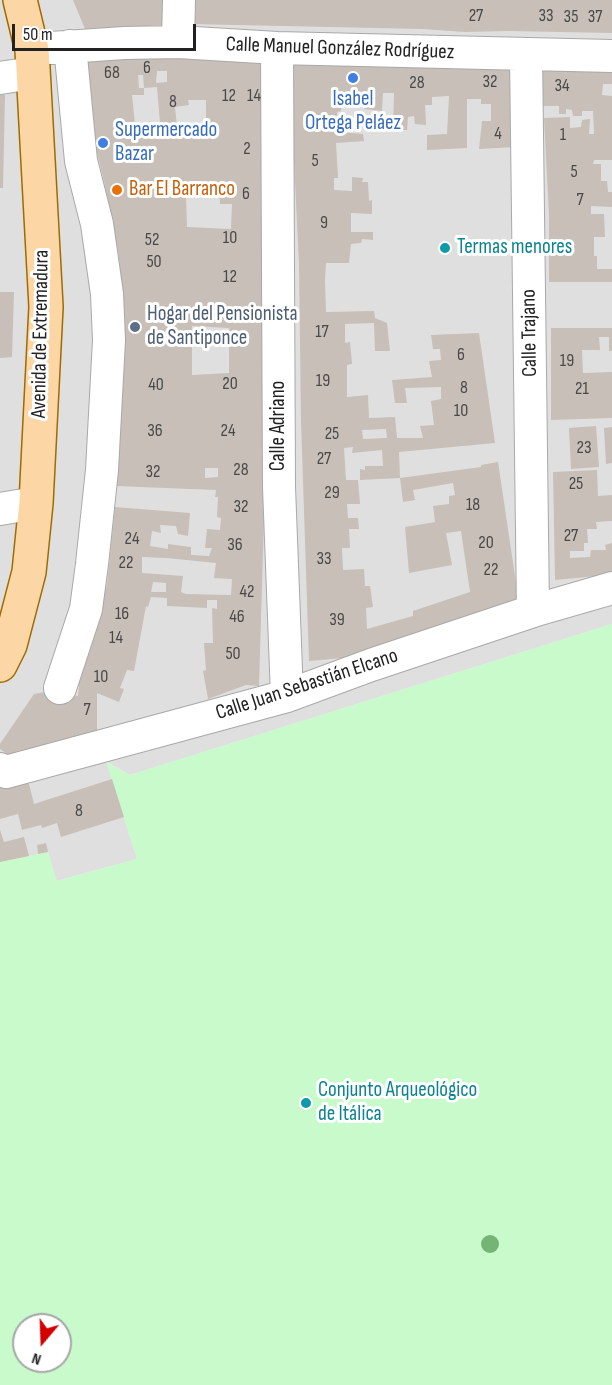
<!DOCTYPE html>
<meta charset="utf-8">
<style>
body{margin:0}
#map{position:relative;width:612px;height:1385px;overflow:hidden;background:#f2efe9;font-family:"Sofia Sans Condensed",sans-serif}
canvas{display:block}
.north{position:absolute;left:12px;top:1313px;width:60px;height:60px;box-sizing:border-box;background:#fff;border:2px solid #a7a7a7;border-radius:50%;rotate:199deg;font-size:16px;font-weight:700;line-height:24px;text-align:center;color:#222}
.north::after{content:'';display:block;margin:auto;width:21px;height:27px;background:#d40000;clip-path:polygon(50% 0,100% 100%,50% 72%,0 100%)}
.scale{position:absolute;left:12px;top:24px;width:184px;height:27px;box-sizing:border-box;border:3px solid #222;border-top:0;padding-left:8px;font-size:18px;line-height:21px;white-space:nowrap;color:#222;-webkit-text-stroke:4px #fff;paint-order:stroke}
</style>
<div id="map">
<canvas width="612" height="1385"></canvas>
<div class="north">N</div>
<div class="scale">50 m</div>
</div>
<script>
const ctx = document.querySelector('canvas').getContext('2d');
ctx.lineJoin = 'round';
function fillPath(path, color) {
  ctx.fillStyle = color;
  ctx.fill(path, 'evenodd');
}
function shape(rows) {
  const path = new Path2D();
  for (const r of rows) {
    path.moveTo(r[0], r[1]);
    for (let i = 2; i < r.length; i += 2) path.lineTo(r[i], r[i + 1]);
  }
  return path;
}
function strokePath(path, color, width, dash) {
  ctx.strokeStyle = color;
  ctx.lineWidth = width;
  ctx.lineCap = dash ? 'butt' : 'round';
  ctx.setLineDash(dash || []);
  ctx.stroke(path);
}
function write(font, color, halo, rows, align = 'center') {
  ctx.font = font + ' "Sofia Sans Condensed",sans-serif';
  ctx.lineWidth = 6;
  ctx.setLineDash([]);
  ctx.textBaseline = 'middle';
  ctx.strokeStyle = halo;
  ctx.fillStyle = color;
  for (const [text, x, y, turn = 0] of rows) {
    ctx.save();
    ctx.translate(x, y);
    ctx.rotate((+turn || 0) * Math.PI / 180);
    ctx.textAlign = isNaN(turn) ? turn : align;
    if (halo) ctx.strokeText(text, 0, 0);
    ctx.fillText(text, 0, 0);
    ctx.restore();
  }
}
const residential = shape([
 [0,0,612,0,612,624,130,775,107,762,137,859,56,881,48,852,0,862]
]);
const park = shape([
 [612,624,612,1385,0,1385,0,862,48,852,57,881,137,859,106,762,130,775],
 [24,1325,60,1325,60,1361,24,1361]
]);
const building = shape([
 [73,0,169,0,168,25,85,29],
 [190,0,612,0,612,33,508,31,465,32,423,29,190,24],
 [86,52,269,57,264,518,259,686,246,685,208,699,203,671,206,670,204,643,213,643,212,608,217,609,217,600,207,600,207,608,167,606,167,598,151,597,148,607,146,606,134,671,127,670,120,688,124,689,119,702,97,693,97,736,13,758,0,749,0,744,34,694,67,688,67,694,78,696,79,686,74,685,91,646,107,584,115,507,190,513,188,536,178,534,176,526,160,525,161,533,152,531,150,546,168,549,168,544,191,547,191,555,209,556,212,548,205,548,207,529,220,530,221,518,217,517,218,497,215,497,216,490,115,486,124,348,124,307,118,250,104,181,91,128],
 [157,71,167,71,167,82,156,83],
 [138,75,143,75,144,88,157,87,160,123,135,125,132,95,144,95,144,88,139,88],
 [188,100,206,100,206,132,186,131,186,136,178,137,175,107,189,105],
 [219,184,220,204,232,204,231,229,187,227,186,195,195,195,194,186],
 [192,326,229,328,229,373,192,375],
 [205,468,218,468,218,477,205,478],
 [142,557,167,558,216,563,214,578,232,579,231,595,186,594,181,592,183,576,142,573],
 [153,582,166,583,166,592,151,592],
 [289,60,515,66,515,147,479,149,482,121,491,121,491,104,481,104,481,99,467,99,467,148,427,150,427,135,447,134,449,96,432,97,432,105,425,105,426,125,415,124,414,116,408,117,407,130,393,130,394,93,383,93,382,111,364,109,365,97,341,96,341,111,337,112,338,132,363,134,364,141,336,143,338,178,334,178,334,190,352,191,352,177,363,178,362,182,368,182,369,201,372,200,372,214,351,213,351,232,373,232,373,240,362,239,361,243,351,244,349,263,326,263,325,280,326,312,374,311,375,318,387,323,390,351,375,351,374,323,345,324,345,343,350,342,352,364,347,365,347,397,368,395,369,418,395,417,397,438,423,438,420,426,434,425,431,401,441,399,441,387,405,388,407,403,395,403,392,380,432,377,429,361,441,360,440,349,433,349,431,335,479,333,495,443,399,452,400,478,360,480,360,469,365,470,365,466,383,466,382,450,352,453,353,447,344,448,346,480,358,480,360,504,347,504,348,518,358,518,359,529,349,529,350,548,342,548,343,570,364,569,365,586,370,586,373,607,366,608,367,629,413,616,413,611,470,592,461,531,446,533,452,565,409,573,405,527,435,522,433,506,449,504,449,496,455,495,453,483,413,490,415,500,403,502,400,478,481,467,481,465,498,462,519,603,363,654,343,658,309,661,301,421,299,263],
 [386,429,387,438,363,439,362,430],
 [541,65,612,67,612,84,603,84,602,95,612,96,612,160,594,160,593,164,601,164,601,181,607,181,608,192,612,192,612,207,591,206,591,214,604,214,605,237,594,237,594,256,597,256,597,269,612,269,612,282,549,282,549,215,544,118,570,117,570,128,581,127,582,120,590,119,589,134,594,134,593,111,582,111,582,116,573,116,572,110,566,109,566,114,559,114,559,106,543,106],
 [0,95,5,95,3,188,0,188],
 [0,292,14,292,12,357,0,358],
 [551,328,612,328,612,351,609,351,609,337,599,337,600,350,582,350,583,373,612,372,612,418,551,420],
 [596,426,599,467,571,469,569,428],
 [612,427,612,463,606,464,604,428],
 [597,470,598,496,612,495,612,521,596,522,597,529,587,529,588,543,584,543,584,551,570,551,570,558,590,557,591,550,606,550,605,545,612,543,612,572,597,576,555,580,553,472],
 [112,779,124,817,61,837,57,823,42,828,41,825,22,830,18,814,0,819,0,784,9,781,29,784,34,804],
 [0,830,4,842,24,837,29,856,0,862],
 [46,843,48,852,38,854,37,845]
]);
const minor = shape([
 [178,42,179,0],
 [51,48,124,43,178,42,277,48,612,56],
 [277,48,279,487,287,696],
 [526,55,533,611],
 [0,78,33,73],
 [0,509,36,503],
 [60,688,86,609,92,564,102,470,109,340,107,294,97,224,81,161,70,46],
 [0,769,6,772,287,696,371,665,533,611,612,588]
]);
const major = shape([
 [0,665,10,645,29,572,36,503,46,307,32,50,20,0]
]);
const trees = [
 [490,1244]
];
const markers = [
 [353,78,6,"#3f7fe0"],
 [103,143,6,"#3f7fe0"],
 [117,190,6,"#e8710a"],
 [445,248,6,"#0f9aa8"],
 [135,327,6,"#5c6f8a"],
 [306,1103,6,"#0f9aa8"]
];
const numberNames = [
 ["27",476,16],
 ["33",546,16],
 ["35",571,17],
 ["37",595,17],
 ["6",147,68],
 ["68",112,73],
 ["32",490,82],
 ["28",417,83],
 ["34",562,86],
 ["12",229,96],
 ["14",254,96],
 ["8",173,102],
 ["4",498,134],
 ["1",563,135],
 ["2",247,149],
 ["5",315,161],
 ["5",574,172],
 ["6",246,194],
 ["7",580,200],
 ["9",324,223],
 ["10",230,238],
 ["52",152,240],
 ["50",154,262],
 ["12",230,277],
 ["17",322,332],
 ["6",461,355],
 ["19",567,361],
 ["19",323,381],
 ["20",230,384],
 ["40",156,385],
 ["8",464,388],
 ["21",582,389],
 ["10",461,411],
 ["36",155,431],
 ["24",228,431],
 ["25",332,434],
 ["23",584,448],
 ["27",324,459],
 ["28",241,470],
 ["32",153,472],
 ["25",576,484],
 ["29",332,493],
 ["18",473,505],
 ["32",241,507],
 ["27",571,536],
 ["24",132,539],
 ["20",486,543],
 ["36",235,545],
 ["33",324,559],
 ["22",126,563],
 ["22",491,570],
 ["42",247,592],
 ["16",122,614],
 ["46",237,617],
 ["39",337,620],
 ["14",116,638],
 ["50",233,654],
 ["10",101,677],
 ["7",87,710],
 ["8",79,811]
];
const streetNames = [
 ["Calle Manuel González Rodríguez",340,49,2],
 ["Calle Trajano",530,333,-91],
 ["Avenida de Extremadura",41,334,-89],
 ["Calle Adriano",279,426,-90],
 ["Calle Juan Sebastián Elcano",307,685,-18]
];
const shopNames = [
 ["Isabel",353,100],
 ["Ortega Peláez",353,124],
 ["Supermercado",115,131,"left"],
 ["Bazar",115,155,"left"]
];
const foodNames = [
 ["Bar El Barranco",129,190]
];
const cultureNames = [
 ["Termas menores",457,248],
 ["Conjunto Arqueológico",318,1091],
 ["de Itálica",318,1115]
];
const serviceNames = [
 ["Hogar del Pensionista",147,315],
 ["de Santiponce",147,339]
];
fillPath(residential, '#e0dfdf');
fillPath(park, '#c8facc');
fillPath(building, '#c7bfb8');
strokePath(minor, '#a9a9a9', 34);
strokePath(major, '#a06b00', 36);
strokePath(minor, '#fff', 32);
strokePath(major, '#fcd6a4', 33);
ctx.fillStyle = '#74b475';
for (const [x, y] of trees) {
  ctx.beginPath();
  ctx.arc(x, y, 9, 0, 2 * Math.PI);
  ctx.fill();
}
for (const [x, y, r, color] of markers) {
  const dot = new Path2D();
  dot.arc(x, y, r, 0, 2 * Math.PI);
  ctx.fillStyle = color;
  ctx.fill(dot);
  strokePath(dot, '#fff', 2);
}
write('18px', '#4b4948', null, numberNames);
write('21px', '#222', '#fff', streetNames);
write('21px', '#366cbe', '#fff', shopNames);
write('21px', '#c56008', '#fff', foodNames, 'left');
write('21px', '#0d838f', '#fff', cultureNames, 'left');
write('21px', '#4e5e75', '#fff', serviceNames, 'left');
</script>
